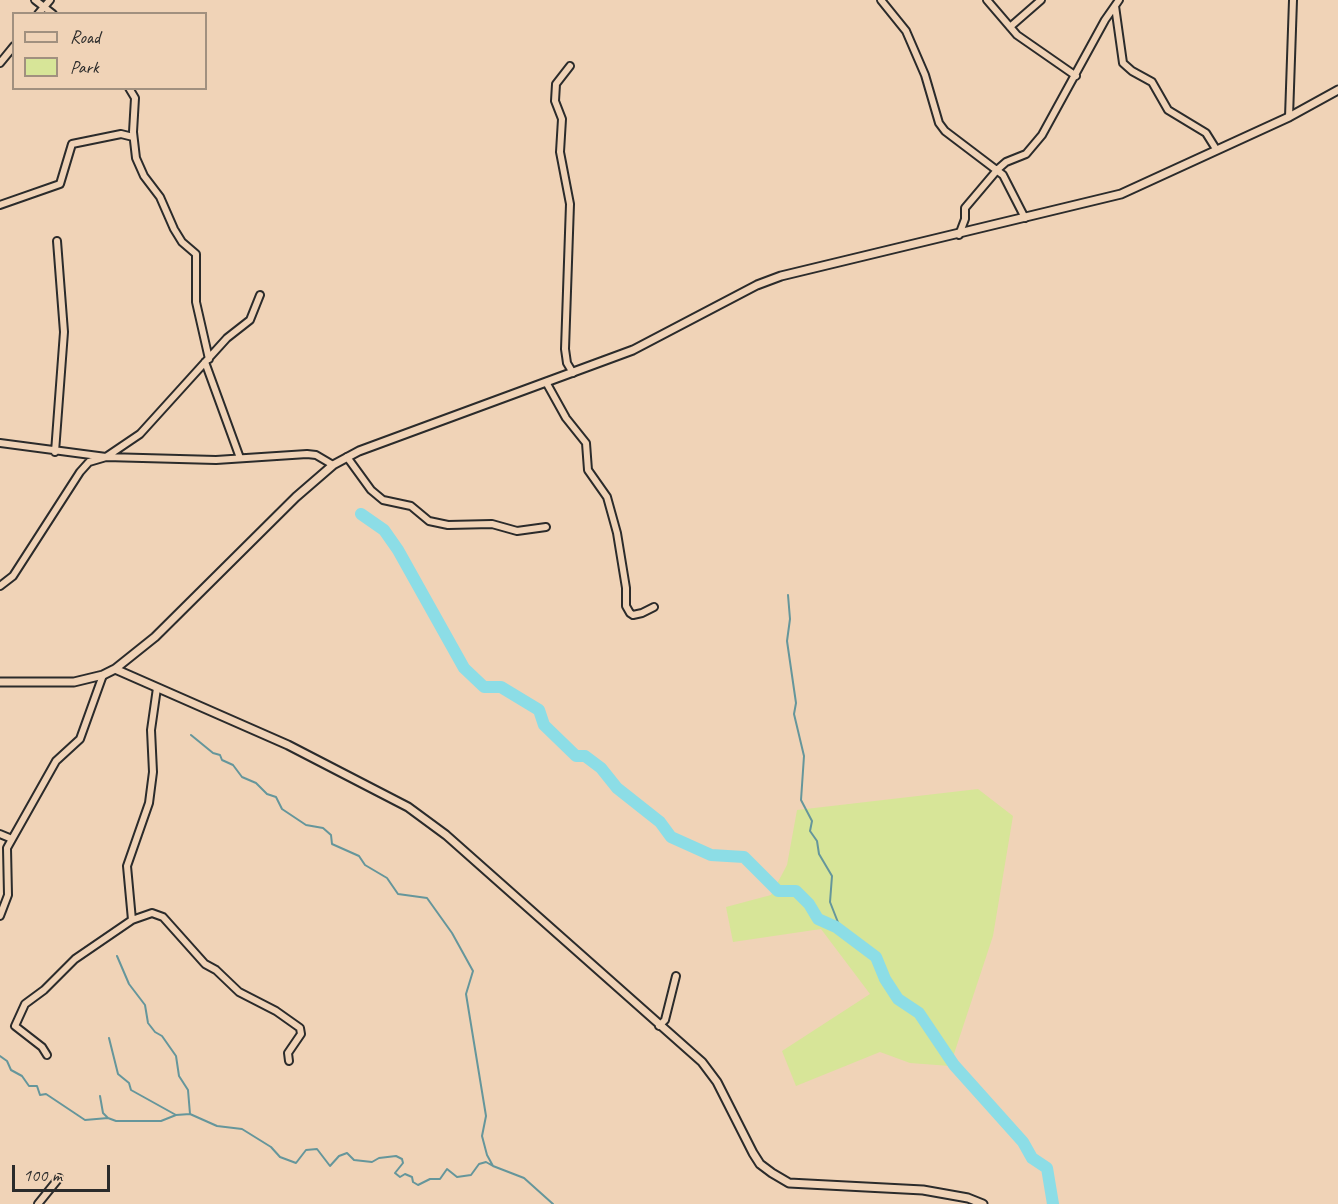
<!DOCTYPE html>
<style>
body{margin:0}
#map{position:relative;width:1338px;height:1204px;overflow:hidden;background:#f0d3b7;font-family:Caveat,sans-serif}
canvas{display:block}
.legend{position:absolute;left:12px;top:12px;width:195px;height:78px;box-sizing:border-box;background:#f0d3b7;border:2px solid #a1907f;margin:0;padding:8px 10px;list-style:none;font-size:18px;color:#2b2b2b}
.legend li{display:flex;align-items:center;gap:12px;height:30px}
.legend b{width:30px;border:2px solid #a1907f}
.scale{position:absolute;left:12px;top:1165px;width:98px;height:27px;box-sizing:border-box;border:3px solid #2b2b2b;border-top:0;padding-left:8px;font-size:18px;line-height:21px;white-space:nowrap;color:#2b2b2b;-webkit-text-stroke:4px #f0d3b7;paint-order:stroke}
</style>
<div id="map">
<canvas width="1338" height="1204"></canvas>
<ul class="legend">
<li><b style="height:8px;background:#f0d3b7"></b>Road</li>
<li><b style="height:16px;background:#d7e598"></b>Park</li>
</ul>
<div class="scale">100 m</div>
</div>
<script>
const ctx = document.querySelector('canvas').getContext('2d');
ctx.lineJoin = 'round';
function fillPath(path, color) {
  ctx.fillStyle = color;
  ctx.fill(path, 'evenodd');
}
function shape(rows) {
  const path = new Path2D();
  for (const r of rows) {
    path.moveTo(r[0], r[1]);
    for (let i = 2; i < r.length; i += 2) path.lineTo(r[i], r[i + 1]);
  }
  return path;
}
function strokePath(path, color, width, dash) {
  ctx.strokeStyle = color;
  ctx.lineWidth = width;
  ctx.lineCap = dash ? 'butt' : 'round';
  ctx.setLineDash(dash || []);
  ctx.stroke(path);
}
const green = shape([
 [978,789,1013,816,993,936,950,1066,910,1063,880,1052,796,1086,782,1051,870,994,821,929,733,942,726,907,771,895,787,865,797,810]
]);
const stream = shape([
 [788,595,790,619,787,641,796,703,794,714,804,756,801,800,812,821,810,831,817,841,819,854,832,876,830,902,841,930],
 [191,735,213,753,220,755,222,760,233,765,242,777,256,783,267,794,276,797,282,809,306,825,323,828,331,835,332,844,359,856,365,865,387,878,398,894,427,898,452,933,473,971,466,994,486,1116,482,1136,487,1155,493,1166,524,1178,553,1204],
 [117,956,129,984,145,1005,148,1023,155,1032,162,1036,176,1056,179,1076,188,1090,190,1114],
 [109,1038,118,1074,129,1083,131,1090,176,1115],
 [0,1056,7,1061,11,1070,22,1076,29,1086,37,1086,40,1095,46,1094,85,1120,108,1118,116,1121,161,1121,176,1115,190,1114,217,1126,242,1129,271,1147,280,1157,296,1163,306,1150,317,1149,330,1166,339,1156,347,1153,354,1160,372,1162,379,1158,396,1156,402,1159,403,1163,395,1173,400,1177,405,1174,412,1177,413,1182,418,1185,430,1179,440,1179,447,1169,457,1177,471,1175,479,1164,486,1162,493,1166],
 [100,1096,103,1113,108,1118]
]);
const river = shape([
 [361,514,384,530,398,550,464,668,484,687,501,687,539,710,544,725,576,756,585,756,601,768,617,788,660,822,671,837,711,855,744,857,778,891,796,891,809,904,818,919,836,927,876,957,885,979,898,999,919,1013,954,1065,1023,1142,1032,1158,1047,1168,1053,1204]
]);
const minor = shape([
 [35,0,53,14],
 [881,0,906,31,925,75,939,123,945,131,1003,175,1025,218],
 [987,0,1017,35,1076,76],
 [1115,6,1123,63,1132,71,1152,82,1168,110,1206,133,1216,149],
 [38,14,50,0],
 [1010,27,1041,0],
 [0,63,14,46],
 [570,66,556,84,555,101,562,119,560,152,570,204,565,349,567,363,573,373],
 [129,88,135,98,133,132,136,158,144,176,160,197,174,229,182,242,196,254,196,302,209,359],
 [1289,117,1293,0],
 [0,205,60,184,72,144,121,134,133,137],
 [959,235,965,219,965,208,998,169,1006,162,1026,154,1042,135,1105,20,1119,0],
 [205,362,240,458],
 [546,382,566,418,586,443,588,470,607,497,617,533,626,588,626,606,630,613,633,615,642,613,654,607],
 [0,443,106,457,216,460,307,454,316,455,333,465],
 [55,452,64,332,57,241],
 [347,457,371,490,383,500,411,506,429,521,448,525,492,524,517,531,546,527],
 [0,586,13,576,80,472,89,462,106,457,140,434,227,338,250,320,260,295],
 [0,834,12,839],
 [0,916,8,895,7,848,56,761,80,739,103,675],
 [132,920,127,866,149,803,153,772,151,730,157,688],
 [659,1026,665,1020,676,976],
 [47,1055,42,1047,15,1026,25,1004,44,990,75,959,132,920,152,913,163,917,205,964,216,970,239,992,276,1011,300,1028,301,1034,288,1053,289,1061],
 [38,1204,59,1178]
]);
const tertiary = shape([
 [115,669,288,745,408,807,446,835,702,1062,717,1082,753,1153,760,1164,772,1173,789,1183,923,1190,968,1198,983,1204],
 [0,682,74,682,103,675,115,669,155,637,296,497,333,465,359,451,633,350,757,285,781,276,1121,194,1289,117,1338,90]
]);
fillPath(green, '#d7e598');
strokePath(stream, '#65969b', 2);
strokePath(river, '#8cdde6', 12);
strokePath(minor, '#2b2b2b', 10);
strokePath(tertiary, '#2b2b2b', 11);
strokePath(minor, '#f0d3b7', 6);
strokePath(tertiary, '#f0d3b7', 7);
</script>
